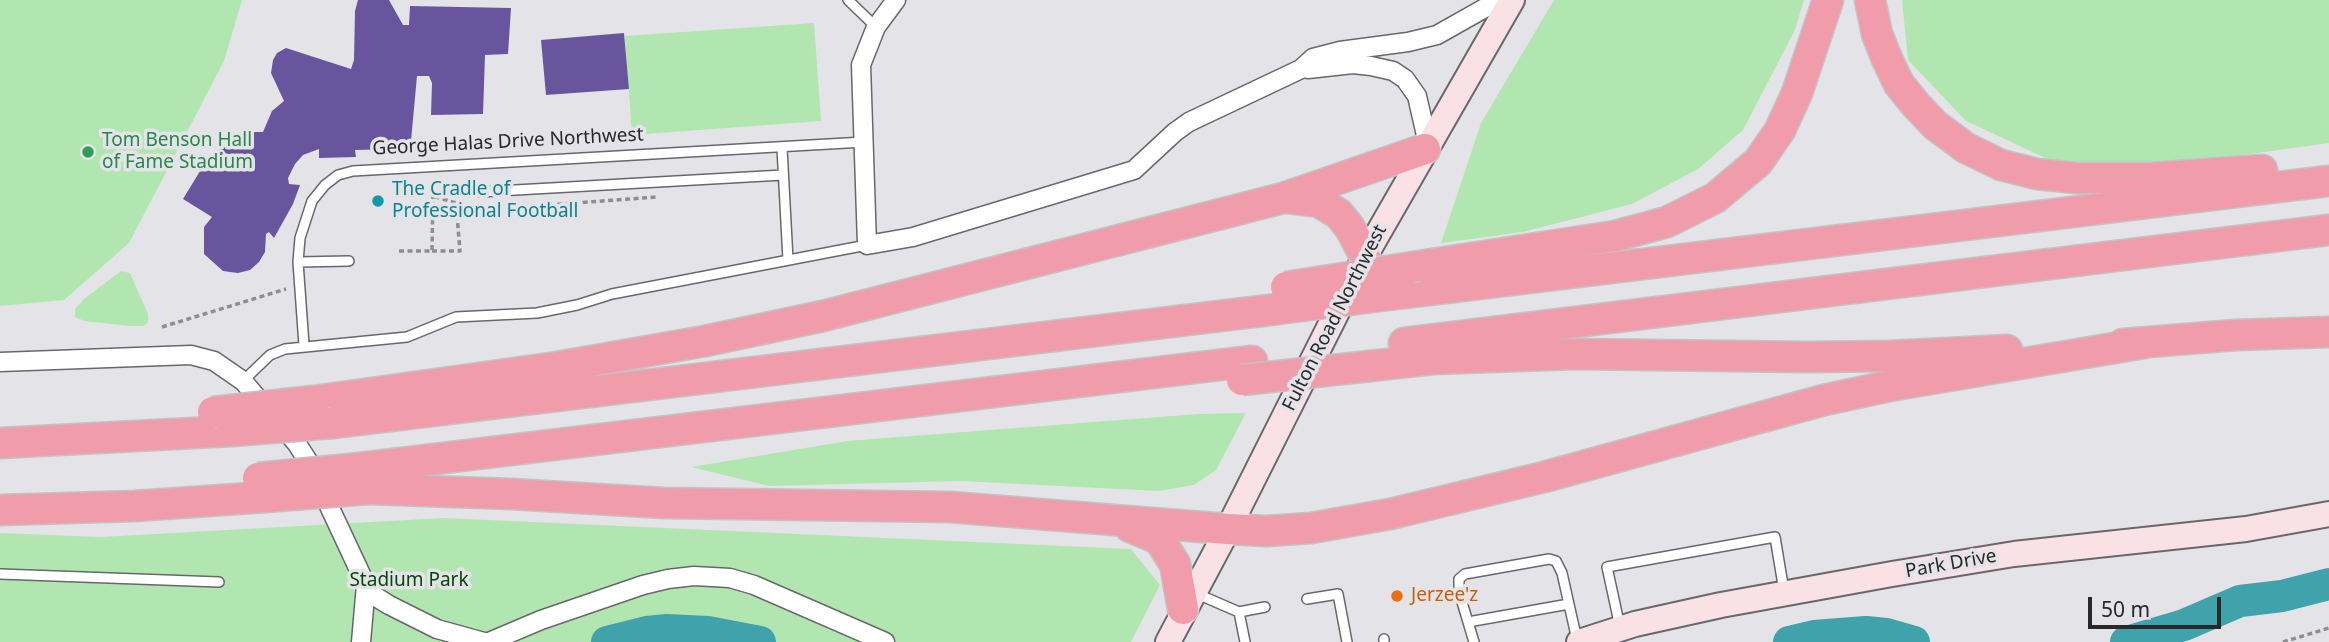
<!DOCTYPE html>
<style>
body{margin:0}
#map{position:relative;width:2329px;height:642px;overflow:hidden;background:#e4e4e8;font-family:"Noto Sans",sans-serif}
canvas{display:block}
.scale{position:absolute;left:2088px;top:597px;width:133px;height:32px;box-sizing:border-box;border:4px solid #282829;border-top:0;padding-left:9px;font-size:21px;line-height:24px;white-space:nowrap;color:#282829;-webkit-text-stroke:5px #e4e4e8;paint-order:stroke}
</style>
<div id="map">
<canvas width="2329" height="642"></canvas>
<div class="scale">50 m</div>
</div>
<script>
const ctx = document.querySelector('canvas').getContext('2d');
ctx.lineJoin = 'round';
function fillPath(path, color) {
  ctx.fillStyle = color;
  ctx.fill(path, 'evenodd');
}
function shape(rows) {
  const path = new Path2D();
  for (const r of rows) {
    path.moveTo(r[0], r[1]);
    for (let i = 2; i < r.length; i += 2) path.lineTo(r[i], r[i + 1]);
  }
  return path;
}
function strokePath(path, color, width, dash) {
  ctx.strokeStyle = color;
  ctx.lineWidth = width;
  ctx.lineCap = dash ? 'butt' : 'round';
  ctx.setLineDash(dash || []);
  ctx.stroke(path);
}
function write(font, color, halo, rows, align = 'center') {
  ctx.font = font + ' "Noto Sans",sans-serif';
  ctx.lineWidth = 7;
  ctx.setLineDash([]);
  ctx.textBaseline = 'middle';
  ctx.strokeStyle = halo;
  ctx.fillStyle = color;
  for (const [text, x, y, turn = 0] of rows) {
    ctx.save();
    ctx.translate(x, y);
    ctx.rotate((+turn || 0) * Math.PI / 180);
    ctx.textAlign = isNaN(turn) ? turn : align;
    if (halo) ctx.strokeText(text, 0, 0);
    ctx.fillText(text, 0, 0);
    ctx.restore();
  }
}
const green = shape([
 [0,0,242,0,224,61,129,243,64,300,0,306],
 [1554,0,1804,0,1795,30,1743,130,1698,169,1632,204,1523,232,1441,243,1481,123],
 [1902,0,2329,0,2329,143,2141,169,2054,162,1966,121,1908,60],
 [814,23,821,121,632,135,625,36],
 [121,271,130,273,148,314,148,322,144,326,130,326,84,321,75,317,75,309,84,299],
 [1246,413,1216,470,1194,485,1158,491,962,481,769,486,691,467,847,441,1198,414],
 [444,518,1131,549,1160,585,1131,642,0,642,0,533,100,537]
]);
const river = shape([
 [607,642,647,632,667,630,708,632,760,642],
 [1789,642,1814,636,1866,632,1886,634,1914,642],
 [2126,642,2184,625,2240,601,2282,596,2329,584]
]);
const building = shape([
 [358,0,389,0,403,25,409,25,410,6,511,8,508,54,485,55,483,114,431,115,432,83,429,76,417,76,411,141,400,149,355,150,356,157,319,158,319,149,303,155,295,164,288,178,289,184,300,185,293,204,274,238,269,232,266,234,265,252,259,262,250,270,238,273,223,271,204,254,204,227,212,217,183,199,208,158,225,162,220,154,220,142,225,134,232,132,263,132,272,111,284,101,271,73,273,60,277,53,286,48,351,69,354,60,355,11],
 [624,33,629,89,546,95,541,40]
]);
const path = shape([
 [481,210,657,197],
 [399,251,432,251,433,196,430,184],
 [432,251,460,251,456,203,433,196],
 [162,327,286,289],
 [2283,642,2329,628]
]);
const service = shape([
 [848,0,876,27],
 [782,148,788,260],
 [480,192,783,175],
 [298,262,349,261],
 [304,345,298,262,300,238,312,201,325,185,338,175,353,171,864,142],
 [243,381,270,355,285,349,407,337,456,317,537,313,577,305,612,294,867,245],
 [0,574,219,582],
 [1195,593,1239,612,1245,642],
 [1307,599,1338,594,1347,642],
 [1239,612,1265,607],
 [1468,622,1569,604],
 [1620,627,1607,567,1775,537,1784,591],
 [1384,639,1384,642],
 [1474,642,1459,592,1459,579,1465,574,1549,559,1556,561,1562,573,1577,640]
]);
const minor = shape([
 [896,0,876,27,861,65,867,245,913,237,1134,170,1175,132,1189,122,1301,69,1313,58,1340,51,1408,42,1437,35,1499,0],
 [1308,69,1353,64,1371,66,1393,71,1405,79,1417,96,1428,144],
 [0,362,191,355,214,361,243,381,297,444,308,461,366,585,361,642],
 [366,585,373,595,389,605,437,629,484,642],
 [489,642,541,620,643,585,668,579,694,576,730,578,754,585,885,642]
]);
const secondary = shape([
 [1168,642,1228,529,1365,256,1512,0],
 [1579,642,1635,624,1721,605,1892,574,2014,554,2246,529,2329,514]
]);
const motorway = shape([
 [1870,0,1877,34,1887,59,1899,84,1916,105,1935,125,1966,148,2001,165,2037,174,2077,178,2150,178,2262,170],
 [1287,198,1319,202,1339,214,1350,228,1365,256],
 [1419,266,1615,236,1667,222,1715,198,1758,162,1780,130,1797,93,1828,0],
 [1404,293,2329,181],
 [1404,343,2329,230],
 [2123,344,2236,335,2329,332],
 [1370,366,1433,359,1575,354,1808,357,1889,356,2007,350],
 [314,401,557,367,705,341,823,316,1283,198,1425,149],
 [332,423,1278,309],
 [0,443,232,431],
 [360,468,1252,361],
 [369,489,511,494,664,503,950,507,1228,529,1266,531,1311,528,1390,514,1544,477,1824,400,1889,386,2144,343],
 [0,510,135,506,265,497],
 [1130,527,1159,539,1175,564,1183,609]
]);
const motorwayBridge = shape([
 [1286,287,1419,266],
 [1278,309,1404,293],
 [1242,380,1370,366],
 [213,412,314,401],
 [232,431,332,423],
 [258,478,360,468],
 [265,497,369,489]
]);
const markers = [
 [88,152,7,"#2e9e5b"],
 [378,201,7,"#0f9aa8"],
 [1397,596,7,"#e8710a"]
];
const leisureNames = [
 ["Tom Benson Hall",102,141],
 ["of Fame Stadium",102,163]
];
const streetNames = [
 ["George Halas Drive Northwest",508,142,-3],
 ["Fulton Road Northwest",1335,318,-63],
 ["Park Drive",1951,564,-10]
];
const cultureNames = [
 ["The Cradle of",392,190],
 ["Professional Football",392,212]
];
const parkNames = [
 ["Stadium Park",409,581]
];
const foodNames = [
 ["Jerzee'z",1411,596]
];
fillPath(green, '#b2e6b1');
strokePath(river, '#40a2ab', 32);
fillPath(building, '#69559e');
strokePath(service, '#68676b', 12);
strokePath(minor, '#68676b', 21);
strokePath(secondary, '#68676b', 28);
strokePath(motorway, '#c3c3c3', 33);
strokePath(path, '#8e8e91', 3.5, [5, 3.5]);
strokePath(service, '#fff', 9);
strokePath(minor, '#fff', 18);
strokePath(secondary, '#fae1e6', 24);
strokePath(motorway, '#f09caa', 30);
strokePath(motorwayBridge, '#c3c3c3', 33, []);
strokePath(motorwayBridge, '#f09caa', 30);
for (const [x, y, r, color] of markers) {
  const dot = new Path2D();
  dot.arc(x, y, r, 0, 2 * Math.PI);
  ctx.fillStyle = color;
  ctx.fill(dot);
  strokePath(dot, '#e4e4e8', 2.5);
}
write('19px', '#27864d', '#e4e4e8', leisureNames, 'left');
write('19px', '#282829', '#e4e4e8', streetNames);
write('19px', '#0d838f', '#e4e4e8', cultureNames, 'left');
write('19px', '#004909', '#e4e4e8', parkNames);
write('19px', '#c56008', '#e4e4e8', foodNames, 'left');
</script>
